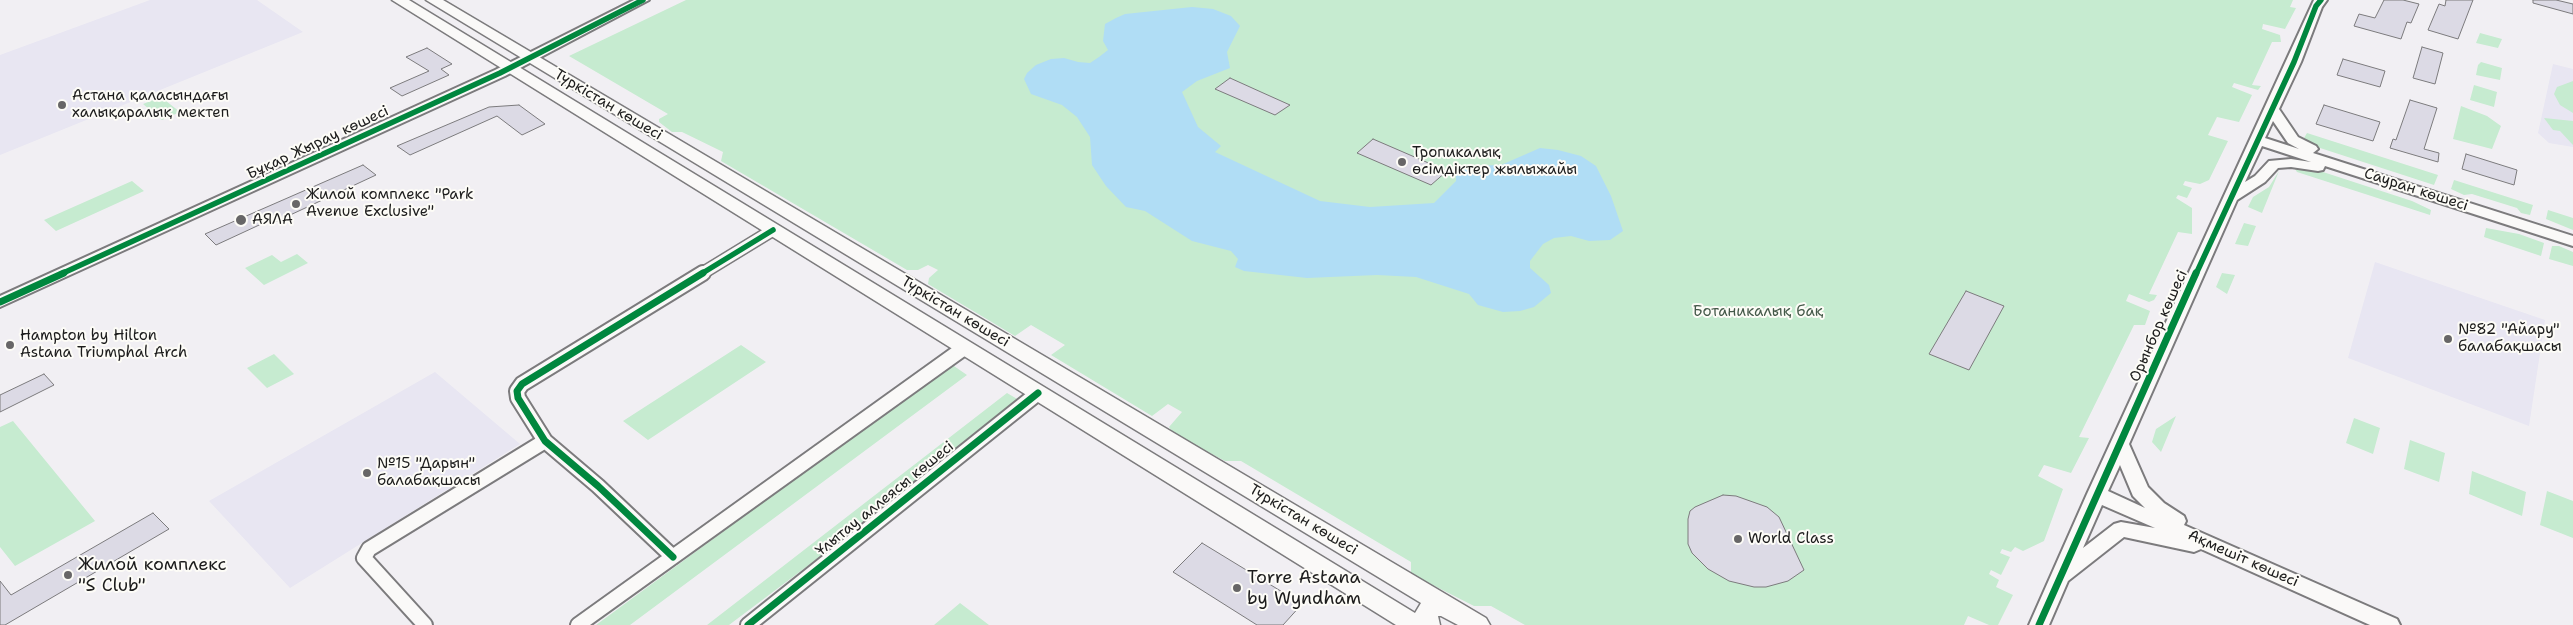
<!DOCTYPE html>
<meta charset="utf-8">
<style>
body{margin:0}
canvas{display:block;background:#f1eff3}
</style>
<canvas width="2573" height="625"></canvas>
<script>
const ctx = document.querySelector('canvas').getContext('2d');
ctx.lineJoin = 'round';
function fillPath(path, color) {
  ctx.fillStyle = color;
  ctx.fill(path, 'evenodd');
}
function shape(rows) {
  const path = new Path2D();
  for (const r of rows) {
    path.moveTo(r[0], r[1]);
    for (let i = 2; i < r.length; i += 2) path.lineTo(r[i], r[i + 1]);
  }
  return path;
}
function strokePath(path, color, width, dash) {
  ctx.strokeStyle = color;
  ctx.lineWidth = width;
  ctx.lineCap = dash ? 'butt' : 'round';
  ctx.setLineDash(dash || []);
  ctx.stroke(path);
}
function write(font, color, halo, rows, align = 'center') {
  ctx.font = font + ' "Shantell Sans",sans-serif';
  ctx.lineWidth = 4;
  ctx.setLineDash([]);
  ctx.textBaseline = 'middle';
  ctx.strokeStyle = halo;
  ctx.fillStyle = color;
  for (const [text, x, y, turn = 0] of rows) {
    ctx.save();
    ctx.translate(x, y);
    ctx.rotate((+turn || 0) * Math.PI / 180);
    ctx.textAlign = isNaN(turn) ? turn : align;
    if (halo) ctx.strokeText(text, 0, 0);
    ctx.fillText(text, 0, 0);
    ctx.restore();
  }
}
const built = shape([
 [150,0,257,0,303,32,0,155,0,55],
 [2553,64,2573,69,2573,147,2549,143,2538,133],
 [2375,262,2545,320,2529,426,2348,358],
 [435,372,520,444,290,588,209,501]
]);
const green = shape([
 [686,0,2293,0,2290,7,2296,8,2285,29,2263,24,2262,29,2280,35,2281,42,2272,42,2252,85,2261,86,2258,90,2234,83,2232,87,2252,95,2239,122,2217,117,2208,135,2228,141,2209,180,2200,184,2185,181,2183,185,2192,188,2187,198,2178,195,2176,198,2192,208,2192,234,2178,232,2149,294,2157,295,2154,300,2149,302,2129,294,2126,301,2150,311,2145,325,2134,325,2079,437,2089,438,2071,473,2044,465,2038,476,2063,489,2044,541,2023,551,2015,547,2011,552,2002,549,2000,553,2010,557,2001,575,1991,570,1989,574,1999,580,1996,587,2013,595,1998,625,1989,625,1968,616,1964,625,1525,625,1491,606,1474,606,1411,574,1411,562,1241,461,1225,461,1174,434,1169,427,1182,412,1168,404,1152,416,1051,355,1065,345,1031,325,1015,336,928,284,929,278,938,270,928,265,918,270,907,270,721,161,723,152,682,132,672,132,659,122,659,119,668,114,569,56],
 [2480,33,2502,39,2498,48,2476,43],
 [2481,62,2502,68,2500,80,2476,75,2478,65],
 [2573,81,2573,113,2560,105,2554,94,2557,87],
 [2474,85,2497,92,2494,107,2470,100],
 [161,97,180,112,162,120,143,104],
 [2461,106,2487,116,2501,126,2492,149,2453,139],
 [2544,118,2573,121,2573,145,2560,131,2553,130],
 [2307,133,2438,175,2434,185,2317,147,2304,138],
 [2293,166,2323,172,2412,201,2431,210,2430,215,2297,172],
 [2279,171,2262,213,2248,207,2253,197,2269,187],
 [2454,180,2533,205,2530,215,2521,213,2517,208,2472,194,2464,195,2451,189],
 [132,181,144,191,56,231,44,220],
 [2548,210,2573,218,2573,230,2546,219],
 [2244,223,2256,226,2248,246,2235,244],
 [2486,228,2519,234,2544,243,2541,256,2484,237],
 [2552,246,2559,246,2573,252,2573,266,2549,259],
 [297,254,308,263,264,285,245,268,272,255,281,262],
 [2222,273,2235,275,2227,294,2216,287],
 [741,345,766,362,648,440,623,421],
 [274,354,294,374,267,388,247,368],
 [951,364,967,375,630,625,596,625],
 [1007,393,1024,403,729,625,707,625],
 [2176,416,2161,452,2152,442,2156,429],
 [2354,418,2380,428,2373,454,2346,443],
 [13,421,95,521,15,566,0,547,0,427],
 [2410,440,2445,453,2439,482,2404,469],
 [2472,471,2526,492,2522,516,2469,494],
 [2547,491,2573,501,2573,538,2540,525],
 [960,603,989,625,934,625]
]);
const water = shape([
 [1192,7,1213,9,1231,16,1240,26,1227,52,1230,68,1197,81,1182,92,1198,127,1221,146,1215,152,1320,201,1370,207,1434,203,1456,181,1456,172,1464,166,1501,165,1540,148,1558,150,1581,156,1596,166,1611,196,1623,231,1610,240,1589,241,1571,236,1554,238,1543,244,1530,261,1530,268,1549,285,1551,293,1534,307,1520,311,1503,312,1478,305,1469,294,1416,277,1377,275,1307,278,1244,271,1235,267,1238,259,1231,251,1192,241,1145,211,1126,207,1106,186,1092,165,1090,137,1077,117,1062,105,1031,94,1024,79,1027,73,1036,65,1051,59,1064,58,1078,62,1090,63,1099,57,1108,50,1103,41,1105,24,1116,18,1125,14]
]);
const building = shape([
 [2384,0,2403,0,2419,4,2411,23,2407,22,2401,39,2354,26,2359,14,2375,18,2384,0],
 [2446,0,2473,0,2458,39,2428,30,2439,4,2445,6,2446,0],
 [2533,0,2556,0,2573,4,2573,14,2533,3,2533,0],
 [2422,47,2443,53,2435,84,2413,78,2422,47],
 [427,48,452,64,441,69,449,75,402,96,390,88,429,71,406,57,427,48],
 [2343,59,2385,71,2380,87,2337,75,2343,59],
 [1230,78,1261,92,1290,105,1275,115,1215,89,1230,78],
 [2410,100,2437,108,2424,149,2439,153,2438,162,2390,148,2393,139,2396,140,2410,100],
 [519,105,545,124,522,135,497,116,410,155,397,146,489,107,519,105],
 [2324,105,2380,122,2373,141,2316,124,2324,105],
 [1373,139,1447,171,1431,185,1357,153,1373,139],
 [2466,154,2517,170,2514,185,2462,169,2466,154],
 [363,165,376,175,273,223,270,220,216,245,205,234,363,165],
 [1966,291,2004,306,1969,370,1929,354,1966,291],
 [44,374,54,385,0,412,0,395,44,374],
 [1723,495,1736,496,1767,507,1779,517,1804,570,1788,581,1766,587,1754,587,1729,581,1708,569,1692,553,1688,544,1688,519,1690,511,1695,507,1723,495],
 [153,513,169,529,5,625,0,625,0,581,11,595,153,513],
 [1202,543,1302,604,1283,625,1257,625,1173,572,1202,543]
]);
const minorFar1 = shape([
 [701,274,773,230]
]);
const minor = shape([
 [673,557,598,486,545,441,518,398,517,391,522,384,703,273],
 [425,625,364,558,369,549,545,441],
 [578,625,964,348],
 [748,625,1038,393]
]);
const tertiary = shape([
 [634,0,649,0,505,76,0,307,0,296,495,70,634,0],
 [2314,0,2327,0,2322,7,2301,62,2279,109,2298,137,2316,146,2318,149,2313,153,2573,236,2573,246,2325,166,2323,170,2318,171,2291,167,2278,168,2265,182,2237,200,2129,444,2148,487,2164,503,2184,516,2186,521,2184,525,2397,619,2400,625,2370,625,2201,549,2194,552,2124,537,2068,581,2049,625,2029,625,2087,494,2314,0],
 [2273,121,2288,143,2299,149,2265,138,2273,121],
 [2262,146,2311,162,2291,159,2269,161,2255,176,2245,182,2262,146],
 [2120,465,2133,496,2145,508,2108,491,2120,465],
 [2102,505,2155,528,2121,522,2114,524,2083,548,2102,505]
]);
const secondary = shape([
 [392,0,409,0,1415,613,1421,603,426,0,443,0,1486,618,1490,625,1458,625,1441,616,1438,616,1440,625,1396,625,392,0]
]);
const cyclewayFar1 = shape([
 [61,274,500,73,643,0],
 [701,274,773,230],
 [2196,274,2294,62,2316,6,2321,0]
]);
const cycleway = shape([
 [0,302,64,273],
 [673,557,598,486,545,441,518,398,517,391,522,384,703,273],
 [748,625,1038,393],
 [2039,625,2196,273]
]);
const markers = [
 [62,105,5,"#676667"],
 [1402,162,5,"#676667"],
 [296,204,5,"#676667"],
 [241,220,6,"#676667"],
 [2448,339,5,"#676667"],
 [10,345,5,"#676667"],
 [367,473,5,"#676667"],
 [1738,539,5,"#676667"],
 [68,575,5,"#676667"],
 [1237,588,5,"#676667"]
];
const poiNames = [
 ["Астана қаласындағы",72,96],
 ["халықаралық мектеп",72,113],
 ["Тропикалық",1412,153],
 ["өсімдіктер жылыжайы",1412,170],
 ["Жилой комплекс \"Park",306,195],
 ["Avenue Exclusive\"",306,212],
 ["АЯЛА",252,220],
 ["№82 \"Айару\"",2458,330],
 ["балабақшасы",2458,347],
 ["Hampton by Hilton",20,336],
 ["Astana Triumphal Arch",20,353],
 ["№15 \"Дарын\"",377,464],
 ["балабақшасы",377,481],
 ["World Class",1748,539]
];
const streetNames = [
 ["Түркістан көшесі",608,105,31],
 ["Бұқар Жырау көшесі",318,143,-25],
 ["Сауран көшесі",2416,190,18],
 ["Түркістан көшесі",955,312,31],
 ["Орынбор көшесі",2159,326,-66],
 ["Ұлытау аллеясы көшесі",885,499,-39],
 ["Түркістан көшесі",1303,520,31],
 ["Ақмешіт көшесі",2243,559,24]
];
const parkNames = [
 ["Ботаникалық бақ",1758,312]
];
const nearPoinames = [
 ["Жилой комплекс",78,565],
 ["\"S Club\"",78,586],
 ["Torre Astana",1247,578],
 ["by Wyndham",1247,599]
];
fillPath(built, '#e8e6f2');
fillPath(green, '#c6ebd0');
fillPath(water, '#b0ddf5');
fillPath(building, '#dcdae5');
strokePath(building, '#7c7b7d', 1);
strokePath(minorFar1, '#7c7b7d', 14);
strokePath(minor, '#7c7b7d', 18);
strokePath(tertiary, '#7c7b7d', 4);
strokePath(secondary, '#7c7b7d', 3);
strokePath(minorFar1, '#faf9f8', 11);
strokePath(minor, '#faf9f8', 14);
fillPath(tertiary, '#faf9f8');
fillPath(secondary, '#faf9f8');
strokePath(cyclewayFar1, '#00873e', 5.5);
strokePath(cycleway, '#00873e', 7);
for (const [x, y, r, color] of markers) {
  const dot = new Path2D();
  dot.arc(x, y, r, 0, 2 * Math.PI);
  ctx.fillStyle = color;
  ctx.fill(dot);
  strokePath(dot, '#fdfcf7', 2);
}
write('15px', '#1c1c1c', '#fdfcf7', poiNames, 'left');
write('15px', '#1c1c1c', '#fdfcf7', streetNames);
write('15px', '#445949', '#fdfcf7', parkNames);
write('18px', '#1c1c1c', '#fdfcf7', nearPoinames, 'left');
</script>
